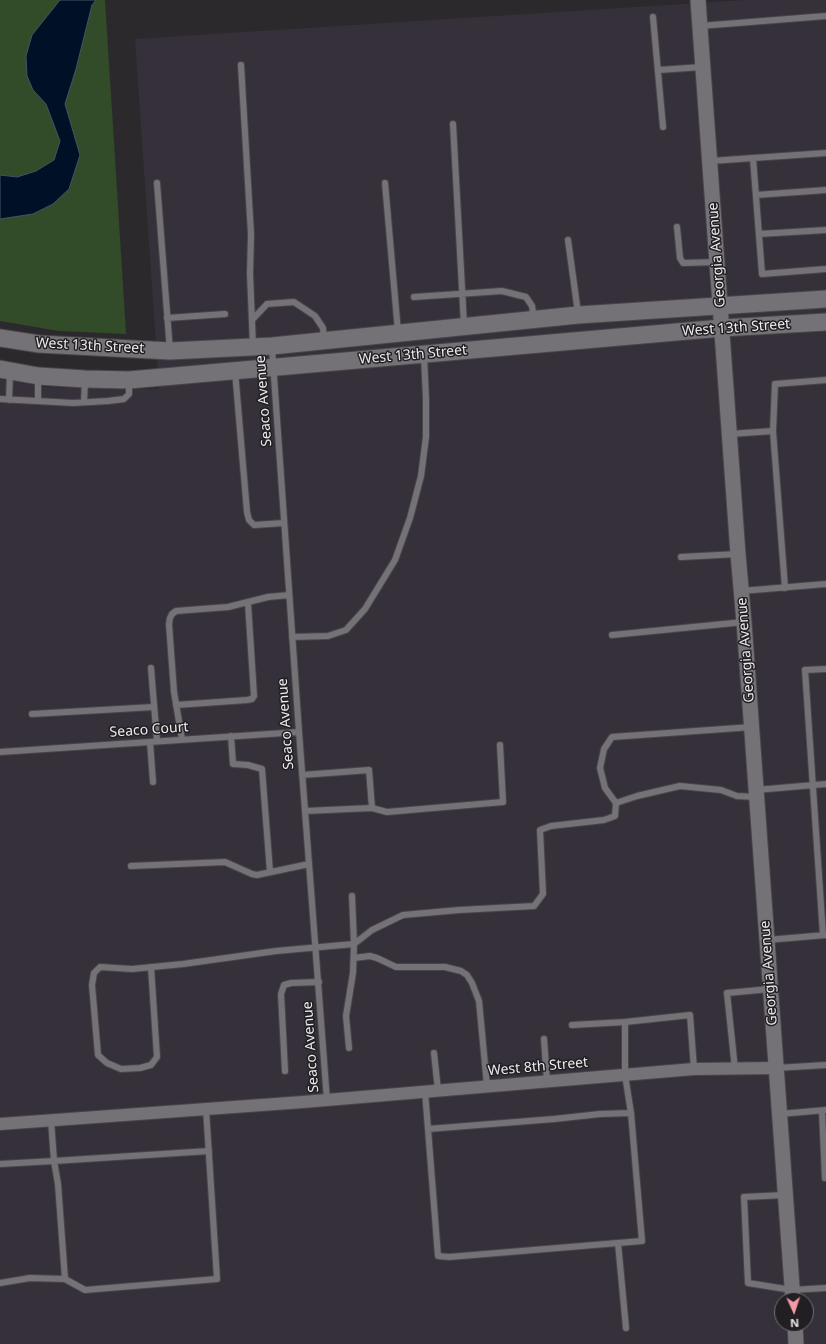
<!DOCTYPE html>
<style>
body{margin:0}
#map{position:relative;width:826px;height:1344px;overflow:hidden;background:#2c292d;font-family:"Noto Sans",sans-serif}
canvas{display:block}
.north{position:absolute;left:774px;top:1292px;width:40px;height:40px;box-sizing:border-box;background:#221f23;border:1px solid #737074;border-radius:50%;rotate:177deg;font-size:11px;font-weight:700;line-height:16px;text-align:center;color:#eceaed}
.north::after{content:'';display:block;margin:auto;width:14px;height:18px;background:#f49aa4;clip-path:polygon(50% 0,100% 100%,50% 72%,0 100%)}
</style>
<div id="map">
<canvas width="826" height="1344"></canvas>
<div class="north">N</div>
</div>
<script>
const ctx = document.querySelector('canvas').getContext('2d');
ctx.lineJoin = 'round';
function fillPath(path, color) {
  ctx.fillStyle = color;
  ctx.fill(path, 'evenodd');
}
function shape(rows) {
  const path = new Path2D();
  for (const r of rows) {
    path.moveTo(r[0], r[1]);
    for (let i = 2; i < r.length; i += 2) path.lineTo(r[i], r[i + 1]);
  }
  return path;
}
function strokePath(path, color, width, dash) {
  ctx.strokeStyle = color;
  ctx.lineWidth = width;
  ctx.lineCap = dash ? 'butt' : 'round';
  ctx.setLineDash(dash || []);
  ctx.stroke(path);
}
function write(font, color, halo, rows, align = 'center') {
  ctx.font = font + ' "Noto Sans",sans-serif';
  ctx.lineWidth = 3;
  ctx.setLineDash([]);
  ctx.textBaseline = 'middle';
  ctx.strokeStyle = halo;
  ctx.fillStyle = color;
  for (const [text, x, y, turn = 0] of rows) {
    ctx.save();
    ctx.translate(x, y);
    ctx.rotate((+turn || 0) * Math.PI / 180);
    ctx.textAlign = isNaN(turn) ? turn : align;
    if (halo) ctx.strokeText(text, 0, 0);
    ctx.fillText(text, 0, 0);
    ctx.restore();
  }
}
const built = shape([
 [746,0,826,0,826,1344,0,1344,0,379,44,387,159,389,135,39],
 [782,1300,806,1300,806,1324,782,1324]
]);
const green = shape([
 [0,0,105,0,126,334,59,331,0,321]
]);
const water = shape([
 [60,0,96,0,92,5,76,69,65,104,80,155,69,189,53,204,33,214,0,219,0,175,17,177,36,171,54,160,60,141,46,104,33,90,27,76,26,56,32,35,60,0]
]);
const service = shape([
 [653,17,663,127],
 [700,26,826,16],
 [241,65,251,234,250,274,253,346],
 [659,70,702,67],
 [453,124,464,325],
 [753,158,826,153],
 [711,161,753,158,762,274,826,269],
 [157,183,170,351],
 [385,183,398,332],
 [756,195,826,190],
 [677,227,680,258,683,263,717,262],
 [759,234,826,230],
 [568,240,578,313],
 [414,297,502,291,526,297,532,306,534,318],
 [167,318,225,314],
 [252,320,267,304,294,302,315,316,323,328,324,339],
 [272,348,299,732,327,1100],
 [235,371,247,512,249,520,254,525,284,523],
 [0,399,73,403,108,401,124,399,129,394,129,381],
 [9,400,10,372],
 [38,401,38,377],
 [84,402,85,380],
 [773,431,775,384,826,380],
 [730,434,773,431,785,588],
 [681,557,738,554],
 [741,591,826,584],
 [612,635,744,622],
 [292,637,328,636,346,630,365,609,395,560,410,518,421,476,426,437,426,399,424,356],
 [151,668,157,741],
 [176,705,247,700,252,699,254,696,248,603],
 [32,714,154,707],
 [231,736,233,764,248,765,262,769,270,872],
 [182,739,174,692,169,624,170,618,172,614,176,611,228,607,268,597,289,595],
 [150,742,153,782],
 [0,752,299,732],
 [302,775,369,770,372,808],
 [756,790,826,784],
 [616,803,605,788,600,768,604,749,612,737,752,727],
 [305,811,372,808,387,812,503,802,500,745],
 [131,866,225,862,252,874,257,875,309,864],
 [823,935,805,670,826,669],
 [767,940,826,935],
 [354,958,370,956,377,958,396,967,445,967,461,971,467,975,472,983,479,1001,487,1086],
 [151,967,157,1057,151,1065,140,1068,121,1069,107,1063,98,1055,92,985,94,973,100,967,132,969,183,964,276,951,354,944,372,930,403,915,459,910,534,906,543,894,540,830,551,826,604,820,615,816,616,803,637,796,680,786,721,790,737,796,756,797],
 [572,1025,625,1022,690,1015,694,1069],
 [544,1039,547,1081],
 [349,1048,346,1016,353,973,354,944,352,896],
 [434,1053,438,1090],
 [776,1068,826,1065],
 [735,1069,727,993,770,989],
 [285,1071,281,994,284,985,291,983,319,982],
 [425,1092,428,1129,554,1119,600,1114,631,1113],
 [822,1111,825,1178],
 [780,1114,826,1110],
 [428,1129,438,1256,449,1257,642,1241,631,1113,625,1075,625,1022],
 [0,1164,54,1161,51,1120],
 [785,1195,744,1197,748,1283,792,1290,826,1288],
 [618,1243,626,1328],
 [65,1279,58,1184,54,1161,209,1151],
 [0,1283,30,1278,65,1279,85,1290,217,1279,206,1109]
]);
const minor = shape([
 [0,1124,303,1102,694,1069,776,1068]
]);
const tertiary = shape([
 [698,0,738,554,744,622,793,1300],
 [795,1324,796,1344]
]);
const secondary = shape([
 [0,338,39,344,170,351,272,346,578,315,826,299],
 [0,369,38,376,85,379,129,380,722,328,826,322]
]);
const streetNames = [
 ["Georgia Avenue",717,255,-94],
 ["West 13th Street",736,328,-4],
 ["West 13th Street",90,346,3],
 ["West 13th Street",413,355,-5],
 ["Seaco Avenue",264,401,-94],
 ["Georgia Avenue",746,650,-94],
 ["Seaco Avenue",286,724,-94],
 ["Seaco Court",149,730,-4],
 ["Georgia Avenue",769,973,-94],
 ["Seaco Avenue",311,1047,-94],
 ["West 8th Street",538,1067,-5]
];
fillPath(built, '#36303a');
fillPath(green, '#324c2a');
fillPath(water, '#001127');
strokePath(water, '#475262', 1);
strokePath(service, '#484649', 8);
strokePath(minor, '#484649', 14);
strokePath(tertiary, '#484649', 17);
strokePath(secondary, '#484649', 19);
strokePath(service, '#757277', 6);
strokePath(minor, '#757277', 12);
strokePath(tertiary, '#757277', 15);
strokePath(secondary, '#757277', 17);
write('14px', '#eceaed', '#221f23', streetNames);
</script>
